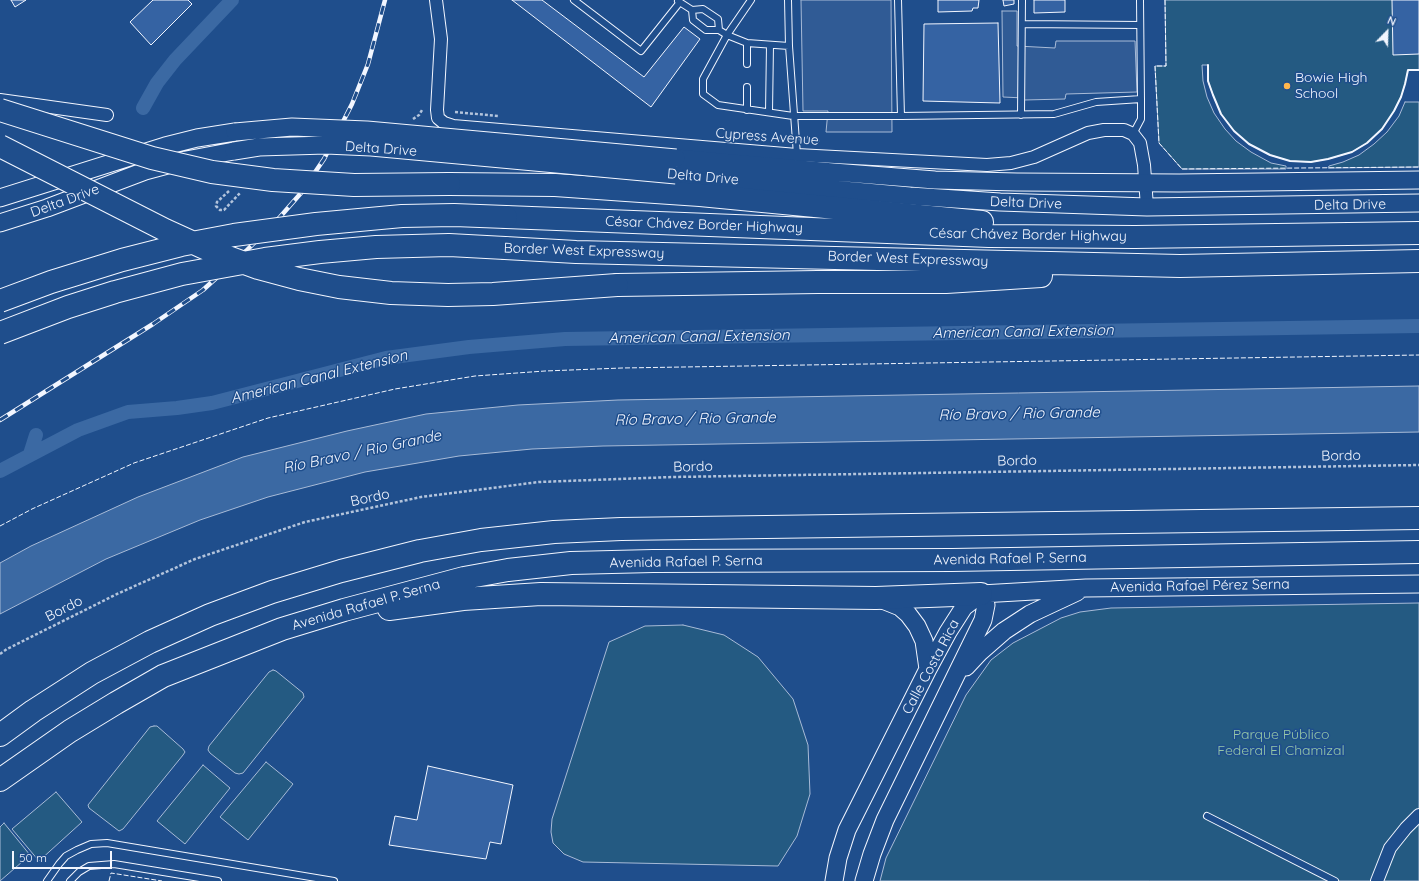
<!DOCTYPE html>
<meta charset="utf-8">
<style>
body{margin:0}
#map{position:relative;width:1419px;height:881px;overflow:hidden;background:#1f4e8c;font-family:Quicksand,sans-serif}
canvas{display:block}
.north{position:absolute;left:1367px;top:12px;width:40px;height:40px;-webkit-text-stroke:3px #1f4e8c;paint-order:stroke;rotate:23deg;font-size:11px;font-weight:700;line-height:16px;text-align:center;color:#f2f6ff}
.north::after{content:'';display:block;margin:auto;width:14px;height:18px;background:#f2f6ff;clip-path:polygon(50% 0,100% 100%,50% 72%,0 100%)}
.scale{position:absolute;left:12px;top:851px;width:100px;height:18px;box-sizing:border-box;border:2px solid #f2f6ff;border-top:0;padding-left:5px;font-size:12px;line-height:14px;white-space:nowrap;color:#f2f6ff;-webkit-text-stroke:3px #1f4e8c;paint-order:stroke}
</style>
<div id="map">
<canvas width="1419" height="881"></canvas>
<div class="north">N</div>
<div class="scale">50 m</div>
</div>
<script>
const ctx = document.querySelector('canvas').getContext('2d');
ctx.lineJoin = 'round';
function fillPath(path, color) {
  ctx.fillStyle = color;
  ctx.fill(path, 'evenodd');
}
function shape(rows) {
  const path = new Path2D();
  for (const r of rows) {
    path.moveTo(r[0], r[1]);
    for (let i = 2; i < r.length; i += 2) path.lineTo(r[i], r[i + 1]);
  }
  return path;
}
function strokePath(path, color, width, dash) {
  ctx.strokeStyle = color;
  ctx.lineWidth = width;
  ctx.lineCap = dash ? 'butt' : 'round';
  ctx.setLineDash(dash || []);
  ctx.stroke(path);
}
function write(font, color, halo, rows, align = 'center') {
  ctx.font = font + ' Quicksand,sans-serif';
  ctx.lineWidth = 3;
  ctx.setLineDash([]);
  ctx.textBaseline = 'middle';
  ctx.strokeStyle = halo;
  ctx.fillStyle = color;
  for (const [text, x, y, turn = 0] of rows) {
    ctx.save();
    ctx.translate(x, y);
    ctx.rotate((+turn || 0) * Math.PI / 180);
    ctx.textAlign = isNaN(turn) ? turn : align;
    if (halo) ctx.strokeText(text, 0, 0);
    ctx.fillText(text, 0, 0);
    ctx.restore();
  }
}
const green = shape([
 [1165,0,1419,0,1419,70,1408,70,1405,84,1401,97,1394,111,1382,129,1367,143,1352,152,1328,159,1311,162,1290,161,1270,155,1249,144,1234,131,1221,114,1213,95,1208,81,1208,65,1202,65,1203,81,1207,97,1214,113,1225,129,1236,141,1251,152,1271,163,1286,166,1286,169,1182,169,1159,143,1155,66,1166,66,1165,0],
 [1405,102,1419,102,1419,167,1328,168,1329,166,1343,162,1359,155,1374,144,1387,132,1399,116,1405,102],
 [1419,603,1419,881,880,881,886,858,966,695,991,660,1013,643,1038,630,1061,618,1080,612,1111,608,1419,603],
 [683,625,724,635,758,657,793,699,808,745,810,794,797,836,778,866,583,862,564,854,553,843,551,832,552,819,609,642,645,626,683,625],
 [273,670,276,671,303,693,304,697,243,773,239,774,235,773,210,753,208,750,209,746,269,672,273,670],
 [154,726,157,726,183,749,185,752,183,755,123,829,119,831,89,808,88,805,150,727,154,726],
 [266,762,293,784,248,840,220,817,266,762],
 [203,765,230,788,185,844,157,821,203,765],
 [56,792,82,822,39,861,12,829,56,792],
 [4,823,30,855,0,881,0,827,4,823]
]);
const parking = shape([
 [801,0,891,0,892,132,826,132,828,111,803,111,801,0],
 [1002,11,1017,11,1017,46,1055,48,1056,41,1135,41,1137,92,1066,94,1065,99,1024,100,1024,98,1003,97,1002,11]
]);
const water = shape([
 [1419,386,1419,432,603,446,532,449,459,456,365,472,268,497,200,520,106,559,0,614,0,563,31,546,138,497,243,457,347,431,426,414,518,405,618,400,1419,386]
]);
const canal = shape([
 [143,108,157,83,175,60,232,0],
 [30,454,36,435],
 [0,471,78,430,128,412,177,408,212,403,386,358,469,347,565,339,1419,326]
]);
const building = shape([
 [11,0,26,0,15,7,11,0],
 [153,0,188,0,192,4,151,45,130,22,153,0],
 [512,0,542,0,644,77,684,27,700,39,651,107,512,0],
 [938,0,979,0,978,8,973,8,972,11,938,12,938,0],
 [1003,0,1014,0,1014,4,1004,6,1003,0],
 [1034,0,1065,0,1065,12,1034,13,1034,0],
 [1392,0,1419,0,1419,54,1393,55,1392,0],
 [998,23,1000,103,923,101,924,24,998,23],
 [428,766,513,785,501,844,490,842,486,859,389,845,395,816,417,820,428,766]
]);
const path = shape([
 [455,112,498,116],
 [413,119,419,115,422,110],
 [807,137,819,142],
 [774,139,783,137],
 [0,654,7,649,117,594,195,559,305,522,421,497,539,482,673,477,1419,465]
]);
const lane = shape([
 [574,0,641,51,680,2],
 [751,0,727,35,703,79,703,94,718,105,793,116,901,116,1054,114,1096,102,1141,99,1140,0],
 [788,0,789,46,797,155],
 [898,0,901,116],
 [678,1,692,10,703,9,718,19,719,30],
 [692,10,693,20,706,30,719,30,727,35,747,43,789,46],
 [1022,24,1140,25],
 [747,64,747,43],
 [747,87,747,110],
 [769,112,770,45],
 [1021,115,1022,0],
 [1133,134,1141,119,1141,99],
 [1207,816,1335,881],
 [47,881,59,864,66,856,77,850,91,844,107,843,334,881],
 [70,881,79,872,89,866,114,864,218,881]
]);
const street = shape([
 [436,0,441,39,437,110,438,118,444,123,453,126,797,155,987,165,1011,163,1034,157,1088,133,1104,130,1124,130,1133,134,1140,143,1144,165,1147,207],
 [0,100,107,115],
 [1377,881,1390,848,1406,828,1419,815]
]);
const secondary = shape([
 [676,158,833,172,935,180,1017,182,1179,183,1419,180],
 [676,175,910,196,1000,202,1147,207,1419,203],
 [0,198,165,146,197,138,235,132],
 [0,223,47,208,145,171,186,160,234,151],
 [981,594,1086,588,1419,584],
 [880,599,900,607,908,614,917,626,924,641,928,669],
 [966,667,980,652,1004,631,1030,614,1077,592],
 [834,881,838,858,847,830,928,669,948,632,964,607,981,594],
 [864,881,872,854,885,820,983,620,986,605,981,594]
]);
const highway = shape([
 [449,184,555,185,626,190,700,195,982,222],
 [506,217,989,236,1135,237,1419,233],
 [505,248,576,252,1180,266,1419,261],
 [617,285,818,282,946,282,1041,276],
 [389,609,463,599,541,594,876,598,981,594],
 [0,735,33,711,92,673,150,642,210,615,272,592,341,571,420,551,481,540,554,532,621,529,1419,518],
 [0,780,70,731,116,703,163,676,282,629,344,610,464,578,508,570,571,563,653,561,952,560,1419,552]
]);
const rail = shape([
 [0,420,153,324,203,290,246,251,280,217,301,193,324,159,352,104,368,64,385,0]
]);
const pathBridge = shape([
 [229,191,217,202,216,206,220,210,224,210,240,193]
]);
const secondaryBridge = shape([
 [235,132,292,127,367,130,676,158],
 [234,151,259,147,326,145,371,147,676,175]
]);
const highwayBridge = shape([
 [0,110,152,158,212,172,273,180,354,185,449,184],
 [0,146,165,230,209,250,258,268,299,279,339,287,391,293,448,295,493,294,617,285],
 [0,301,51,282,122,260,181,245,234,235,316,224,402,216,454,215,506,217],
 [0,333,68,307,115,292,182,274,265,259,320,252,376,247,449,245,505,248]
]);
const fence = shape([
 [1165,0,1166,66,1155,66,1159,143,1182,169,1419,167],
 [0,526,32,509,134,463,268,418,395,389,475,376,545,371,622,368,1419,355],
 [109,881,111,873,162,881]
]);
const wall = shape([
 [1208,65,1208,81,1213,95,1221,114,1234,131,1249,144,1270,155,1290,161,1311,162,1328,159,1352,152,1367,143,1382,129,1394,111,1401,97,1405,84,1408,70,1419,70]
]);
const markers = [
 [1287,86,4,"#ffb74d"]
];
const poiNames = [
 ["Bowie High",1295,78],
 ["School",1295,94]
];
const streetNames = [
 ["Cypress Avenue",767,137,4],
 ["Delta Drive",381,149,4],
 ["Delta Drive",703,177,5],
 ["Delta Drive",65,201,-20],
 ["Delta Drive",1026,203,2],
 ["Delta Drive",1350,205,-1],
 ["César Chávez Border Highway",704,225,2],
 ["César Chávez Border Highway",1028,235,1],
 ["Border West Expressway",584,251,2],
 ["Border West Expressway",908,259,2],
 ["Bordo",1341,456,-1],
 ["Bordo",1017,461,-1],
 ["Bordo",693,467,-1],
 ["Bordo",370,498,-12],
 ["Avenida Rafael P. Serna",1010,559,-1],
 ["Avenida Rafael P. Serna",686,562,-1],
 ["Avenida Rafael Pérez Serna",1200,586,-1],
 ["Avenida Rafael P. Serna",366,605,-16],
 ["Bordo",64,609,-27],
 ["Calle Costa Rica",931,667,-62]
];
const parkNames = [
 ["Parque Público",1281,735],
 ["Federal El Chamizal",1281,751]
];
const waterNames = [
 ["American Canal Extension",1023,332,-1],
 ["American Canal Extension",699,337,-1],
 ["American Canal Extension",319,377,-14],
 ["Río Bravo / Rio Grande",1019,414,-1],
 ["Río Bravo / Rio Grande",695,419,-1],
 ["Río Bravo / Rio Grande",362,452,-12]
];
fillPath(green, '#245a82');
strokePath(green, '#a8bbd7', 1);
fillPath(parking, '#305b95');
strokePath(parking, '#a8bbd7', 1);
fillPath(water, '#3b69a3');
strokePath(water, '#a8bbd7', 1);
strokePath(canal, '#3b69a3', 14);
fillPath(building, '#3563a3');
strokePath(building, '#f2f6ff', 1);
strokePath(lane, '#f2f6ff', 8);
strokePath(street, '#f2f6ff', 14);
strokePath(secondary, '#f2f6ff', 19);
strokePath(highway, '#f2f6ff', 24);
strokePath(path, '#b3c4dc', 2.5, [3, 2]);
strokePath(lane, '#1f4e8c', 6);
strokePath(street, '#1f4e8c', 12);
strokePath(secondary, '#1f4e8c', 17);
strokePath(highway, '#1f4e8c', 22);
strokePath(rail, '#f2f6ff', 4.5);
strokePath(rail, '#1f4e8c', 3, [9]);
strokePath(secondaryBridge, '#f2f6ff', 19, []);
strokePath(highwayBridge, '#f2f6ff', 24, []);
strokePath(pathBridge, '#b3c4dc', 2.5, [3, 2]);
strokePath(secondaryBridge, '#1f4e8c', 17);
strokePath(highwayBridge, '#1f4e8c', 22);
strokePath(fence, '#f2f6ff', 1, [5, 2]);
strokePath(wall, '#f2f6ff', 2);
for (const [x, y, r, color] of markers) {
  const dot = new Path2D();
  dot.arc(x, y, r, 0, 2 * Math.PI);
  ctx.fillStyle = color;
  ctx.fill(dot);
  strokePath(dot, '#1f4e8c', 1.5);
}
write('14px', '#f2f6ff', '#1f4e8c', poiNames, 'left');
write('14px', '#f2f6ff', '#1f4e8c', streetNames);
write('14px', '#97c8a6', '#1f4e8c', parkNames);
write('italic 15px', '#f2f6ff', '#1f4e8c', waterNames);
</script>
